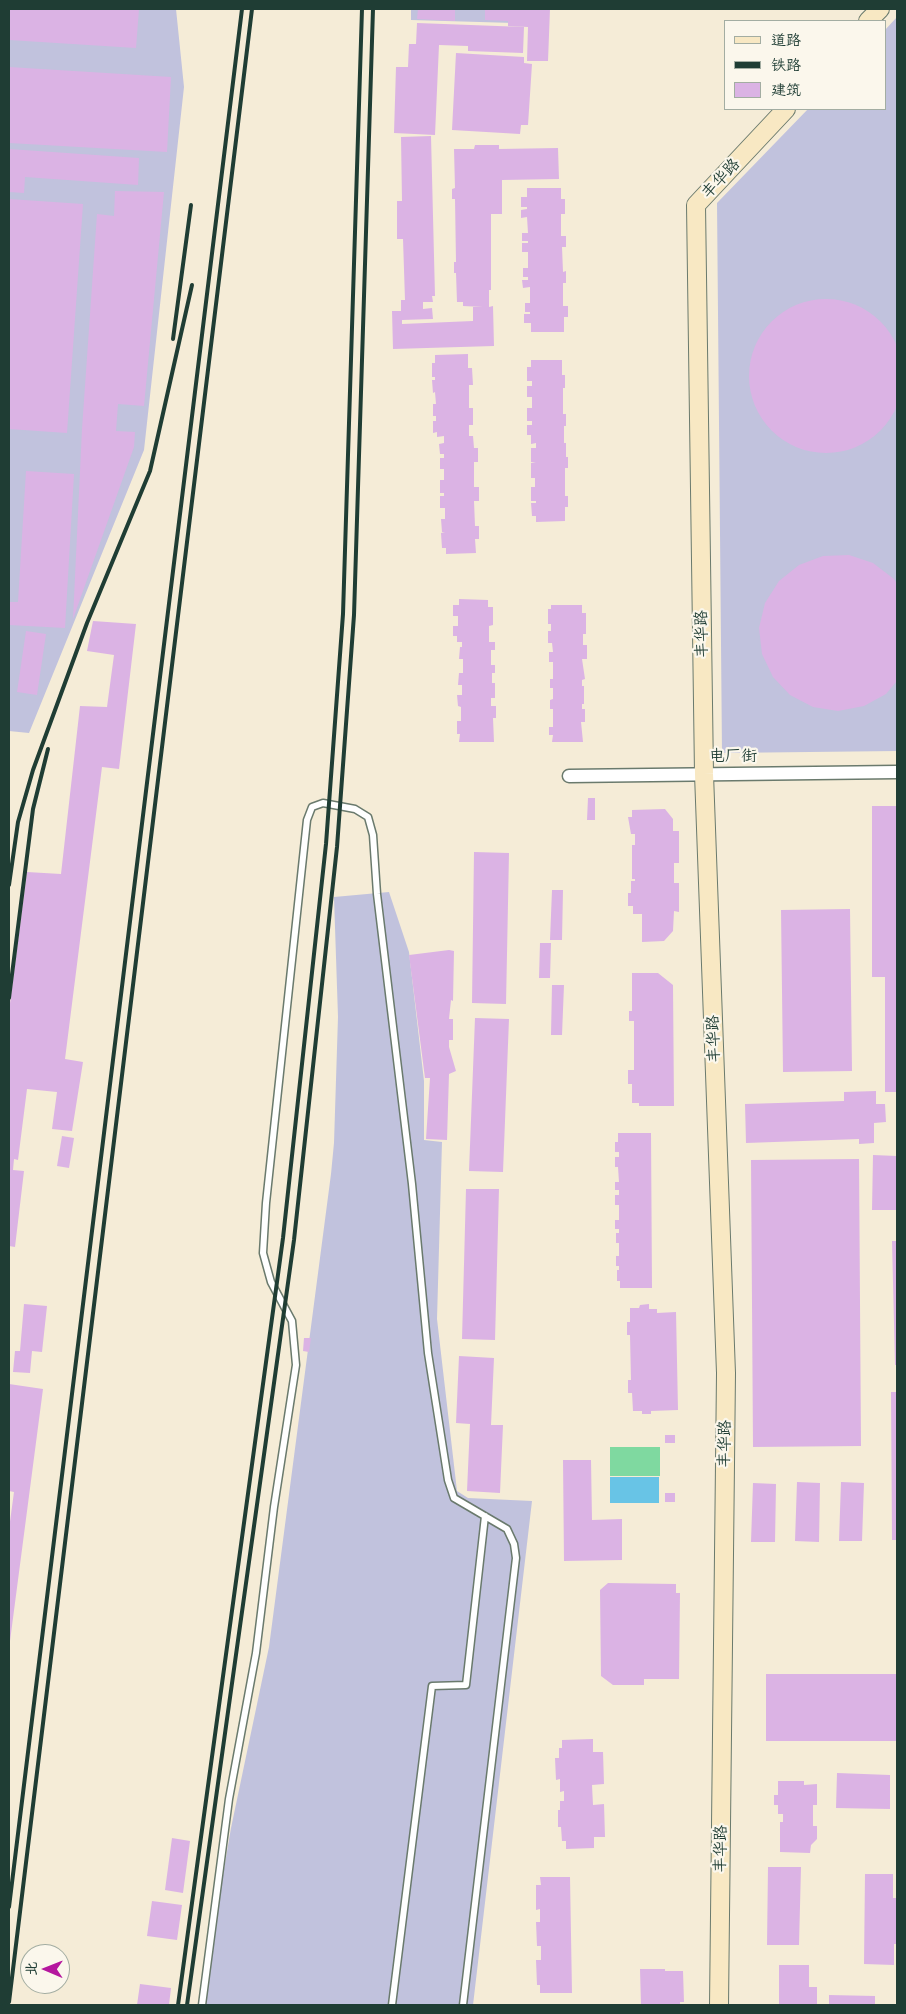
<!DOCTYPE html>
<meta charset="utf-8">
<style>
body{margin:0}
#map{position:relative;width:906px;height:2014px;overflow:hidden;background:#f5ecd7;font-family:"Patrick Hand","LXGW WenKai TC",sans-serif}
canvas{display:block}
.frame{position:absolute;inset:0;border:10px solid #1f3d34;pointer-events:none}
.legend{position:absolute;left:724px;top:20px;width:162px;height:90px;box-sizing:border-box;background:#fbf7ec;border:1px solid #a3ada2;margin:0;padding:6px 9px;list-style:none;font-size:15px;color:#1f3d34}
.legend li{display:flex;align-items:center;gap:10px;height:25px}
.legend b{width:25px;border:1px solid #a3ada2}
.north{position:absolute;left:20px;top:1944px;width:50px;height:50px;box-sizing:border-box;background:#fbf7ec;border:1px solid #a3ada2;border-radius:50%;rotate:271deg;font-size:14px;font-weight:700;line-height:20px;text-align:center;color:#1f3d34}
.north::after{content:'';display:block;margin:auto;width:18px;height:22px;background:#b5179e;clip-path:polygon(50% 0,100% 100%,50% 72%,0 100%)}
</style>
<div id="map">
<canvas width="906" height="2014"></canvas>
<div class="frame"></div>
<ul class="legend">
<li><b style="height:6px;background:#f8e8c3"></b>道路</li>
<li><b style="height:6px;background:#1f3d34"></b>铁路</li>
<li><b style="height:14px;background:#dbb3e4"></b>建筑</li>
</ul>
<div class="north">北</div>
</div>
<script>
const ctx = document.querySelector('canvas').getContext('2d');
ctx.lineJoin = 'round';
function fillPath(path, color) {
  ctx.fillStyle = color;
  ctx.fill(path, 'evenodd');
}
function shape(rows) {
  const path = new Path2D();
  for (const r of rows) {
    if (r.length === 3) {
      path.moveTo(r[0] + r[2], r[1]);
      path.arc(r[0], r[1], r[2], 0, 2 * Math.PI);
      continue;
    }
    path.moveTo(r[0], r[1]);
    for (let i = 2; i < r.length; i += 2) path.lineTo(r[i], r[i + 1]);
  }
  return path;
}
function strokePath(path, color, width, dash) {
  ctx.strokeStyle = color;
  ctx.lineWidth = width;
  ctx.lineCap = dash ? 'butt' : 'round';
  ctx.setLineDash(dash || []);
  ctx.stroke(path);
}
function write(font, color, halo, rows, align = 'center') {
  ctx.font = font + ' "Patrick Hand","LXGW WenKai TC",sans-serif';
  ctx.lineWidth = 4.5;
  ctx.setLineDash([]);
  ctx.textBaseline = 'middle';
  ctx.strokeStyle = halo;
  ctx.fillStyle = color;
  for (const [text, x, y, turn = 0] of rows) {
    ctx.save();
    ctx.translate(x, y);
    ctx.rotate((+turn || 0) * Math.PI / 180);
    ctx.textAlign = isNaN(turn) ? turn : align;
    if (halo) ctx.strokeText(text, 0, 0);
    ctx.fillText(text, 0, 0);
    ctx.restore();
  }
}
const industrial = shape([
 [9,9,176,9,184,87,144,450,29,733,9,731],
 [411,9,515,9,514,23,411,20],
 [897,17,897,751,722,753,717,203,808,109,885,109,885,30],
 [389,892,409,952,424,1081,424,1140,442,1142,437,1319,457,1491,468,1498,532,1501,473,2005,205,2005,216,1916,231,1828,269,1647,331,1174,334,1143,338,1017,334,897]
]);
const green = shape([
 [610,1447,660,1447,660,1476,610,1476]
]);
const water = shape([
 [610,1477,659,1477,659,1503,610,1503]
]);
const building = shape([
 [9,9,139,9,136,48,9,40],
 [418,9,455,9,455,21,417,19],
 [485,9,550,9,548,61,527,61,528,27,508,26,508,21,485,20],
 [417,23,524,27,523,53,468,51,468,46,439,45,435,135,394,133,396,67,408,67,409,44,416,44],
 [456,53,524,57,524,63,532,64,528,125,521,125,520,134,452,130],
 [9,67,171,77,167,152,9,143],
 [431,136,435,296,432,296,433,302,423,302,423,309,432,308,433,319,402,320,402,324,473,321,473,307,483,307,463,306,463,302,457,302,456,273,454,273,454,262,456,262,455,199,452,199,452,189,455,188,454,149,474,149,475,145,499,145,499,149,558,148,559,179,502,180,502,214,491,214,491,290,489,290,489,307,493,306,494,346,393,349,392,311,401,311,401,300,405,300,403,239,397,239,397,201,402,201,401,137],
 [9,149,139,158,138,185,25,177,24,193,9,192],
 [527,188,561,188,561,199,565,199,565,214,561,214,561,236,566,236,566,247,562,247,563,272,566,271,566,283,563,283,563,306,568,306,568,317,564,317,564,332,531,332,531,323,524,323,524,314,530,314,530,312,525,312,525,303,530,303,530,287,523,288,522,280,528,280,528,277,523,277,523,268,528,268,528,252,522,252,522,243,528,243,528,241,522,241,522,233,528,233,527,217,521,218,521,210,527,209,527,207,521,207,521,197,527,197],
 [115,191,164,192,144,406,118,404,116,431,135,432,134,447,73,619,82,429,97,214,114,216],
 [9,199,83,204,67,433,9,429],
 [826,376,77],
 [468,354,468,368,472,368,473,385,469,385,469,408,473,408,473,425,469,425,469,436,473,436,474,448,478,448,478,462,474,462,474,487,479,487,479,501,474,501,475,526,479,526,479,539,475,539,476,553,446,554,446,548,442,548,441,533,445,532,442,532,441,519,445,519,445,508,440,508,440,496,444,496,444,493,440,493,440,480,444,480,444,469,440,469,440,458,444,458,444,454,440,454,439,444,444,443,444,436,437,437,437,432,433,433,433,421,436,421,436,416,433,416,433,404,436,404,435,392,433,393,432,380,435,380,435,377,432,377,432,363,435,363,435,355],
 [531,360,562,360,562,375,565,375,565,388,563,388,563,414,566,414,566,426,564,426,564,443,566,443,566,457,568,457,568,468,565,468,565,496,568,496,568,507,565,507,565,521,536,522,536,516,532,516,531,503,536,503,536,501,531,501,531,487,535,487,535,478,531,478,531,463,536,462,531,462,531,448,536,448,536,443,531,444,531,435,527,435,527,425,532,425,532,421,527,421,527,408,532,408,532,397,527,397,527,386,532,386,532,381,527,381,527,367,531,367],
 [26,471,74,474,65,628,9,625,9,602,18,602],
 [849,555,873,563,894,579,897,584,897,681,886,694,864,706,838,711,813,707,790,695,773,677,762,654,759,628,765,603,779,581,799,565,823,556],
 [459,599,488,600,488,607,493,607,493,625,489,626,489,642,495,642,495,650,491,650,491,665,495,665,495,673,492,673,492,683,495,683,495,698,491,698,491,706,496,706,496,718,493,718,494,742,459,742,460,734,457,734,457,721,461,721,461,707,458,706,457,695,462,695,462,685,458,685,459,673,463,673,463,659,459,659,460,647,462,647,462,642,457,642,457,636,453,636,453,626,458,626,458,616,453,616,453,605,459,605],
 [551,605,582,605,582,613,586,613,586,634,583,634,583,645,587,645,587,659,582,659,585,679,582,680,582,686,584,686,584,704,582,704,582,709,585,709,585,722,581,722,583,742,552,742,553,735,549,735,549,727,553,727,553,709,550,709,550,700,553,699,553,688,550,688,550,679,553,679,553,662,549,662,549,652,553,652,552,643,548,643,548,631,551,631,551,624,548,624,548,609,551,609],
 [93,621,136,624,119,769,102,767,65,1059,83,1062,72,1131,52,1129,57,1092,27,1089,18,1160,14,1159,13,1170,24,1171,15,1247,9,1246,9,1011,27,872,61,874,80,706,107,707,114,655,87,651],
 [26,631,46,634,37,695,17,692],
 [588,798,595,798,595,820,587,820],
 [872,806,897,806,897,1092,885,1092,885,977,872,977],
 [665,809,673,819,673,831,679,831,679,863,674,863,674,883,679,883,679,912,674,911,673,931,664,941,642,942,642,914,633,914,633,906,628,906,628,893,631,893,631,881,635,881,635,879,632,879,632,845,635,845,635,834,631,834,628,817,632,817,632,810],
 [474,852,509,853,506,1004,472,1003],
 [552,890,563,890,562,940,550,940],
 [850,909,852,1071,783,1072,781,910],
 [540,943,551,943,550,978,539,978],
 [449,950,454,951,453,1001,451,1000,449,1019,453,1019,453,1040,449,1040,449,1047,456,1071,449,1074,447,1140,426,1139,430,1078,425,1078,409,955],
 [632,973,658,973,673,985,674,1106,639,1106,639,1103,632,1103,632,1084,628,1084,628,1070,634,1070,634,1021,629,1021,629,1011,632,1011],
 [552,985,564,985,562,1035,551,1035],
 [475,1018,509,1019,503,1172,469,1171],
 [876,1091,876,1104,885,1104,886,1122,874,1123,874,1143,859,1144,859,1139,746,1143,745,1104,844,1101,844,1092],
 [618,1133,651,1133,652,1288,620,1288,620,1281,617,1281,617,1270,619,1270,619,1266,616,1266,616,1256,619,1256,619,1243,616,1243,616,1233,619,1233,619,1229,615,1229,615,1220,619,1220,619,1205,615,1205,615,1195,619,1195,619,1190,615,1190,615,1182,619,1182,618,1167,615,1167,615,1157,619,1157,619,1152,615,1152,615,1142,618,1142],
 [62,1136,74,1138,69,1168,57,1166],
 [873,1155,897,1156,897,1210,872,1210],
 [859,1159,861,1446,753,1447,751,1160],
 [466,1189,499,1189,495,1340,462,1339],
 [892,1241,897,1241,897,1365,895,1365],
 [24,1304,47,1306,42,1352,32,1351,30,1373,13,1372,15,1351,20,1351],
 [649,1304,649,1309,657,1309,657,1313,676,1312,678,1410,651,1411,651,1414,642,1414,642,1411,633,1411,632,1393,628,1393,628,1380,631,1380,630,1335,627,1335,627,1322,630,1322,630,1308,639,1308,640,1305],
 [304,1338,311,1338,309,1352,303,1351],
 [459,1356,494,1358,491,1425,503,1425,500,1493,467,1491,470,1424,456,1423],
 [9,1384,43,1389,10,1641,9,1529,14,1492,9,1491],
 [891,1392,897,1392,897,1540,892,1540],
 [665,1435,675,1435,675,1443,665,1443],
 [563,1460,591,1460,592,1520,622,1519,622,1560,564,1561],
 [797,1482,820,1483,819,1542,795,1541],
 [841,1482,864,1483,862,1541,839,1541],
 [753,1483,776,1484,775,1542,751,1542],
 [665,1493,675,1493,675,1502,665,1502],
 [608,1583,676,1584,676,1593,680,1593,679,1679,644,1679,644,1685,613,1685,601,1676,600,1590],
 [766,1674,897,1674,897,1741,766,1741],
 [593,1739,593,1752,603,1752,604,1784,592,1785,593,1805,604,1804,605,1837,594,1837,594,1848,566,1849,566,1841,562,1841,561,1827,558,1827,558,1810,560,1810,560,1801,564,1801,564,1791,560,1792,560,1779,556,1780,555,1758,559,1758,559,1748,562,1748,562,1740],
 [837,1773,890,1775,890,1809,836,1808],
 [778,1781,804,1781,804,1785,817,1784,817,1805,813,1805,813,1826,817,1826,817,1839,811,1845,810,1853,780,1852,780,1822,783,1822,783,1814,778,1814,778,1805,774,1805,774,1795,778,1795],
 [172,1838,190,1841,183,1893,165,1890],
 [768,1867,801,1867,799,1945,767,1945],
 [865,1874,893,1874,893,1898,897,1898,897,1944,894,1944,894,1965,864,1964],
 [540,1877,570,1877,572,1993,540,1993,540,1985,537,1985,536,1960,541,1960,541,1946,537,1946,536,1922,540,1922,540,1909,536,1910,536,1885,541,1885],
 [152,1901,182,1905,177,1940,147,1936],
 [779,1965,809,1965,809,1987,817,1987,817,2005,779,2005],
 [640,1969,665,1969,665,1971,683,1971,684,2002,680,2002,680,2005,641,2005],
 [140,1984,171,1988,169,2005,137,2005],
 [829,1995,875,1996,875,2005,829,2005]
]);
const lane = shape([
 [202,2005,229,1799,256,1653,274,1507,296,1365,292,1321,271,1282,263,1253,266,1203,307,820,312,807,323,803,355,809,368,817,373,835,377,894,412,1184,428,1353,448,1480,454,1498,507,1529,514,1544,516,1558,463,2005],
 [392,2005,432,1686,466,1685,485,1516]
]);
const street = shape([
 [569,776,897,772]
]);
const secondary = shape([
 [868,21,880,9],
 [719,2005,726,1373,704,774,696,205,786,109]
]);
const rail = shape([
 [173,339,191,205],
 [9,885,18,822,33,770,87,623,150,471,192,285],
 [9,998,33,809,48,749],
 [9,1907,242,9],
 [9,2002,252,9],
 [178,2005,283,1238,326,844,343,614,362,9],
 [187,2005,294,1240,337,847,354,615,373,9]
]);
const streetNames = [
 ["丰华路",721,179,-47],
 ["丰华路",702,634,-91],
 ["电厂街",733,757],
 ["丰华路",714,1039,-92],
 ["丰华路",725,1444,-89],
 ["丰华路",721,1849,-89]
];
fillPath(industrial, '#c1c2dd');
fillPath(green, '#7fd9a0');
fillPath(water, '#68c4e6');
fillPath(building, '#dbb3e4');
strokePath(lane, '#6a7a6d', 9);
strokePath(street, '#6a7a6d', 15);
strokePath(secondary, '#6a7a6d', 20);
strokePath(lane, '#fff', 6);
strokePath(street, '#fff', 12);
strokePath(secondary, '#f8e8c3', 18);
strokePath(rail, '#1f3d34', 4);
write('16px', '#1f3d34', '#fbf7ec', streetNames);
</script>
